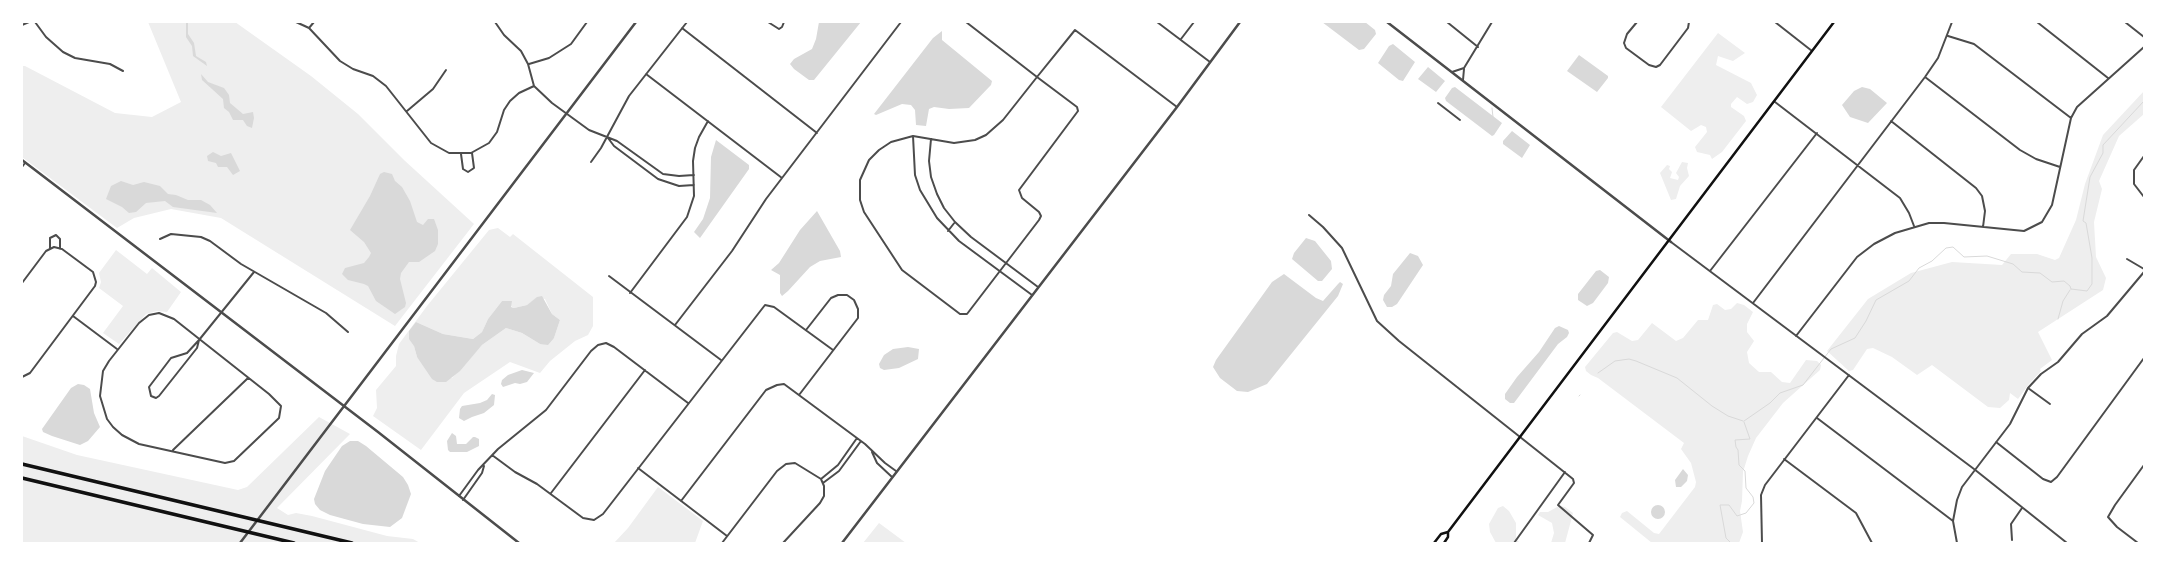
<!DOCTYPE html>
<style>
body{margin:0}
#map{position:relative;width:2166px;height:565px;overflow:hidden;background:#fff;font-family:"IBM Plex Sans",sans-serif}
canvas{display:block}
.frame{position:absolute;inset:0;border:23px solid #fff;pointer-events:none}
</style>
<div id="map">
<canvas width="2166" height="565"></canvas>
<div class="frame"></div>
</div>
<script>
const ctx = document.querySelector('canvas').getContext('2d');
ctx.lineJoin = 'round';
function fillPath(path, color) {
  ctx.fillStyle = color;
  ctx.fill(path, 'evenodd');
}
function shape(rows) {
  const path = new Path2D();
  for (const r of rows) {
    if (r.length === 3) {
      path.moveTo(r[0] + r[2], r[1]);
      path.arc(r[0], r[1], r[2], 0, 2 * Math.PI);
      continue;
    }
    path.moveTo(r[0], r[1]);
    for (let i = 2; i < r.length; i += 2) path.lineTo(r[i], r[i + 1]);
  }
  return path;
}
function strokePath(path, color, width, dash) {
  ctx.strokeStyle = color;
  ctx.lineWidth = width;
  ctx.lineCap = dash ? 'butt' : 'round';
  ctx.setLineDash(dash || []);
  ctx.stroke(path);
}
const green = shape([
 [148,22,235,22,311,76,358,114,404,160,474,224,395,326,221,218,171,209,134,218,117,228,22,157,22,66,25,66,115,113,152,117,181,102],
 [1718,33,1745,53,1733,61,1718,56,1716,65,1751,83,1757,95,1753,102,1747,104,1737,97,1731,104,1731,107,1744,116,1746,121,1722,152,1712,159,1710,155,1697,152,1695,147,1707,132,1706,127,1701,125,1691,131,1661,107],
 [2144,91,2144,114,2119,136,2099,181,2102,189,2094,222,2096,257,2106,278,2103,290,2038,332,2052,360,2040,369,2041,371,2029,384,2018,399,2010,393,2009,400,2000,408,1988,407,1932,365,1917,375,1892,357,1873,348,1867,349,1853,370,1849,371,1827,351,1868,299,1911,273,1952,262,2002,265,2011,254,2037,254,2055,260,2059,258,2076,220,2085,184,2103,135],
 [1682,162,1688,163,1687,168,1689,176,1680,186,1676,199,1671,200,1660,173,1667,165,1670,166,1669,169,1672,172,1670,178,1678,180,1679,177,1676,173],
 [498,228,510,237,513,234,593,297,593,326,588,335,575,341,550,361,540,373,510,362,464,393,421,450,373,416,377,408,376,390,396,366,396,356,399,344,427,306,489,230],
 [537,298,545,299,552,314,560,320,554,338,540,344,522,333,506,328,482,345,452,378,417,357,414,346,416,322,443,334,473,339,482,332,488,319,502,301,514,308,527,305],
 [116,250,147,274,152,268,181,292,167,312,157,311,146,314,119,344,103,333,123,306,99,288,101,282,99,273],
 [1737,303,1744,305,1753,312,1747,324,1747,332,1754,341,1747,352,1749,363,1759,372,1771,372,1782,382,1790,383,1806,360,1817,361,1821,365,1820,370,1783,403,1756,438,1748,456,1743,472,1742,501,1740,511,1743,532,1739,543,1652,543,1620,517,1622,513,1627,511,1654,533,1659,534,1695,487,1696,482,1691,463,1681,449,1684,443,1598,378,1591,375,1586,371,1585,367,1613,333,1617,332,1632,341,1638,340,1652,323,1676,341,1683,338,1698,320,1708,320,1713,305,1717,304,1725,310,1731,309],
 [319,417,350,434,277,508,288,515,296,513,312,516,387,536,413,539,420,543,22,543,22,436,77,455,238,490,247,487],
 [658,487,703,521,695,543,614,543,628,528],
 [1503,506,1509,511,1516,523,1516,539,1520,543,1496,543,1490,532,1489,524,1498,508],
 [1559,506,1565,507,1573,513,1572,517,1565,543,1551,543,1554,533,1552,523,1538,515,1540,512,1548,512],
 [879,523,906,543,863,543]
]);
const water = shape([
 [186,22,188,22,188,34,194,43,196,56,206,62,207,66,193,56,192,46,186,37],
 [819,22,861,22,814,80,809,80,794,69,790,64,794,59,812,49,816,39],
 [1322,22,1365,22,1375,30,1376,34,1364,49,1359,50],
 [942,31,942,40,992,81,991,85,969,108,949,109,934,107,929,109,926,126,916,125,915,110,911,105,902,104,876,115,874,114,933,38],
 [1393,44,1415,62,1403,81,1399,80,1378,63,1389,46],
 [1579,55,1608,76,1608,78,1597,92,1567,71],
 [1428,67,1445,81,1436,92,1418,79],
 [201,74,208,82,224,88,229,95,230,103,243,114,253,112,254,118,252,128,247,126,243,120,233,120,229,112,224,108,223,99,202,80],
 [1455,87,1502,123,1494,135,1492,136,1446,101,1445,98,1452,88],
 [1862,87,1870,89,1887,103,1868,123,1850,117,1842,105,1854,91],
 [1512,131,1530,145,1522,158,1503,144,1503,141],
 [716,140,749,165,749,169,700,238,694,232,703,219,710,198,711,157],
 [213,152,221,156,231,153,240,171,233,175,227,167,218,167,216,163,208,161,207,156],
 [384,172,392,174,395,181,402,187,410,201,417,222,423,225,428,219,434,219,438,230,438,244,435,251,419,262,409,262,401,273,400,279,406,303,405,307,395,314,376,301,368,286,364,284,348,280,342,274,345,268,364,263,369,257,371,253,364,242,350,230,370,196,380,174],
 [121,181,133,185,144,182,160,186,168,194,176,195,188,200,201,200,210,205,217,213,173,207,165,201,146,203,136,212,129,213,122,207,106,199,111,186],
 [817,211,840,251,841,257,820,261,810,267,788,291,782,296,780,293,780,275,771,270,779,263,800,230],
 [1306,238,1315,241,1331,261,1332,269,1322,281,1318,281,1292,259,1294,253],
 [1410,253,1418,256,1423,265,1397,304,1392,307,1387,307,1383,300,1384,295,1391,286,1393,274],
 [1600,270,1609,277,1608,283,1593,303,1587,306,1578,300,1578,294,1596,271],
 [1284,274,1316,298,1323,301,1338,284,1340,282,1343,284,1338,296,1267,384,1248,392,1237,391,1220,378,1213,367,1216,360,1272,282],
 [542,296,552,314,560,320,554,338,548,345,540,344,522,333,506,328,482,345,460,371,446,382,437,382,432,379,417,357,414,346,409,339,409,331,416,322,443,334,473,339,482,332,488,319,502,301,512,301,511,307,514,308,527,305,537,297],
 [1559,326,1568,330,1569,333,1567,337,1558,344,1514,403,1510,403,1505,399,1505,394,1517,377,1539,352,1555,328],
 [908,347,919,349,918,359,899,368,884,370,880,368,879,364,884,355,893,349],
 [522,370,534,373,527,382,520,384,515,383,503,387,501,384,502,380,508,375],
 [78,384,84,385,90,389,94,413,100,427,88,441,80,445,52,436,43,432,42,429,71,388],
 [492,394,495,395,494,405,484,413,472,417,464,421,459,418,460,409,462,406,480,403,487,400],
 [452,433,456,436,457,444,466,444,473,437,475,437,479,439,479,446,467,452,450,452,448,450,447,441],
 [350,441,358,441,366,446,403,477,408,485,411,494,402,518,390,527,363,524,330,515,320,510,315,504,314,499,325,471,342,446],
 [1683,469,1688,475,1687,481,1681,487,1676,487,1675,480],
 [1658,512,7]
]);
const stream = shape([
 [1492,108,1493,117],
 [2071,289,2087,291,2092,284,2092,258,2086,223,2083,221,2090,177,2103,153,2103,145,2144,101],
 [2058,319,2063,301,2070,290],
 [1598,373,1615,361,1629,359,1636,361,1677,378,1712,406,1728,416,1743,421],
 [1579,396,1580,395],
 [1744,421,1770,403,1780,393,1803,385,1831,349,1855,338,1866,321,1876,300,1909,281,1919,268,1932,261,1946,248,1953,247,1964,257,1987,256,2013,264,2022,272,2040,273,2052,282,2064,281,2070,286,2071,289],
 [1731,543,1726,538,1720,505,1729,505,1737,516,1746,513,1754,503,1753,497,1746,488,1745,471,1739,465,1738,450,1736,447,1735,440,1750,439,1744,422]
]);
const minor = shape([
 [35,22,46,37,63,52,75,58,110,64,123,71],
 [296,22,309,28,340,61,353,69,373,76,386,86,431,143,449,153,471,153,489,143,497,132,504,110,510,101,519,93,534,86],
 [495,22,504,35,521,51,528,64,534,86,552,103,589,130,617,141,663,174,679,176,694,175],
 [768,22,779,29,782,27,784,22],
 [966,22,1037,77,1077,107,1078,111,1019,190,1022,198,1039,212,1041,216,1039,220,967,314,960,314,902,270,864,212,860,200,860,180,869,160,879,150,891,142,913,136,954,143,975,140,986,135,1003,120,1037,77,1075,30,1177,107],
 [1157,22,1210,62],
 [1447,22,1478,47],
 [1637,22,1627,34,1624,43,1626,48,1649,65,1656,67,1660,65,1688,28,1689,22],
 [1775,22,1812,51],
 [2037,22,2108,78],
 [2125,22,2144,37],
 [22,25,29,22],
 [309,28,314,22],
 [682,28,817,133],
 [1948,36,1974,44,2071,118],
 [1181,39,1194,22],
 [529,64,549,58,571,44,587,22],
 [1452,72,1464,68,1492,22],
 [646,74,782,178],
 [1925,77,2020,150,2036,159,2060,167],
 [1463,80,1464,69],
 [1775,102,1900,198,1909,213,1914,226],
 [1438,103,1460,120],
 [407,111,433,89,446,70],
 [1891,121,1976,188,1982,196,1985,211,1983,227],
 [913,136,915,175,920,190,937,218,959,241,1032,295],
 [608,138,614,146,658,179,679,186,694,185],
 [931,139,929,161,931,177,937,194,944,208,955,222,971,237,1038,287],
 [461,154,463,169,468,172,474,168,472,153],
 [2144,156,2134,170,2134,184,2144,197],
 [591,162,601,148,629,96,687,22],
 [22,167,25,163],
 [1309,215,1323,227,1342,248,1377,321,1399,341,1573,479,1574,483,1558,505,1593,535,1589,543],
 [948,231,955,222],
 [160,239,171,234,201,237,210,241,241,264,326,313,348,332],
 [1671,242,1974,469,2067,543],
 [50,248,50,238,56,235,60,239,60,249],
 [2127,259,2144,269],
 [1710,271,1817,133],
 [609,276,721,360],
 [22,283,46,251,54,247,62,249,93,272,96,282,95,286,30,373,22,377],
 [630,293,687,217,694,196,693,161,695,148,699,137,708,121],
 [1753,303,1925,77,1938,58,1952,22],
 [159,313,174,319,269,394,281,406,279,418,234,461,225,463,139,444,122,435,113,427,107,419,100,396,103,371,109,361,139,323,149,315,159,313],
 [73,316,117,349],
 [675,325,732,251,766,199,901,22],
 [1796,336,1857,257,1874,244,1895,233,1929,223,1944,223,2024,231,2042,222,2052,205,2071,118,2077,107,2144,47],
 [199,340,197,348,159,396,156,398,151,396,149,387,171,358,187,353,199,340,254,272],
 [2028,388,2050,404],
 [799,395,858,318,858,309,854,300,847,295,838,295,831,298,806,330],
 [1817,418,1953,521],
 [1996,442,2043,479,2051,482,2057,477,2144,358],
 [173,450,248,378],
 [872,452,877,463,892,477],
 [492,455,515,472,537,484,583,518,594,520,603,514,765,305,774,307,833,350],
 [1784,459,1856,513,1872,543],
 [638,468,727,536],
 [821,479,838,465,857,438],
 [823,483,839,471,861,441],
 [551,493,645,370],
 [459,496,478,470,498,449,546,410,591,351,598,345,606,343,614,347,688,403],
 [463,500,482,473,484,466],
 [681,501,766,390,777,385,784,384,865,444,885,463,896,471],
 [2012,540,2011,524,2022,508],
 [722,543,777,471,786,464,795,463,821,479,824,486,824,496,820,503,783,543],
 [1514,543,1565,472],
 [1762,543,1761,495,1765,485,1849,375],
 [1957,543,1953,521,1957,500,1962,487,2010,424,2028,388,2041,374,2058,362,2082,334,2107,316,2144,272],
 [2138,543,2117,527,2108,517,2115,505,2144,465]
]);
const tertiary = shape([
 [1387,22,1671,242],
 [22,160,378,432,519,543],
 [240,543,636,22],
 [842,543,1177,107,1240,22]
]);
const secondary = shape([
 [1434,543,1441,534,1448,532],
 [1444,543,1448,537,1448,532,1834,22]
]);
const motorway = shape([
 [22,464,352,543],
 [22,478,294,543]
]);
fillPath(green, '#eee');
fillPath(water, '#d9d9d9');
strokePath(stream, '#d9d9d9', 1);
strokePath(minor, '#4c4c4c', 2);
strokePath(tertiary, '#4c4c4c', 2.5);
strokePath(secondary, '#111', 2.5);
strokePath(motorway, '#111', 3.5);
</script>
